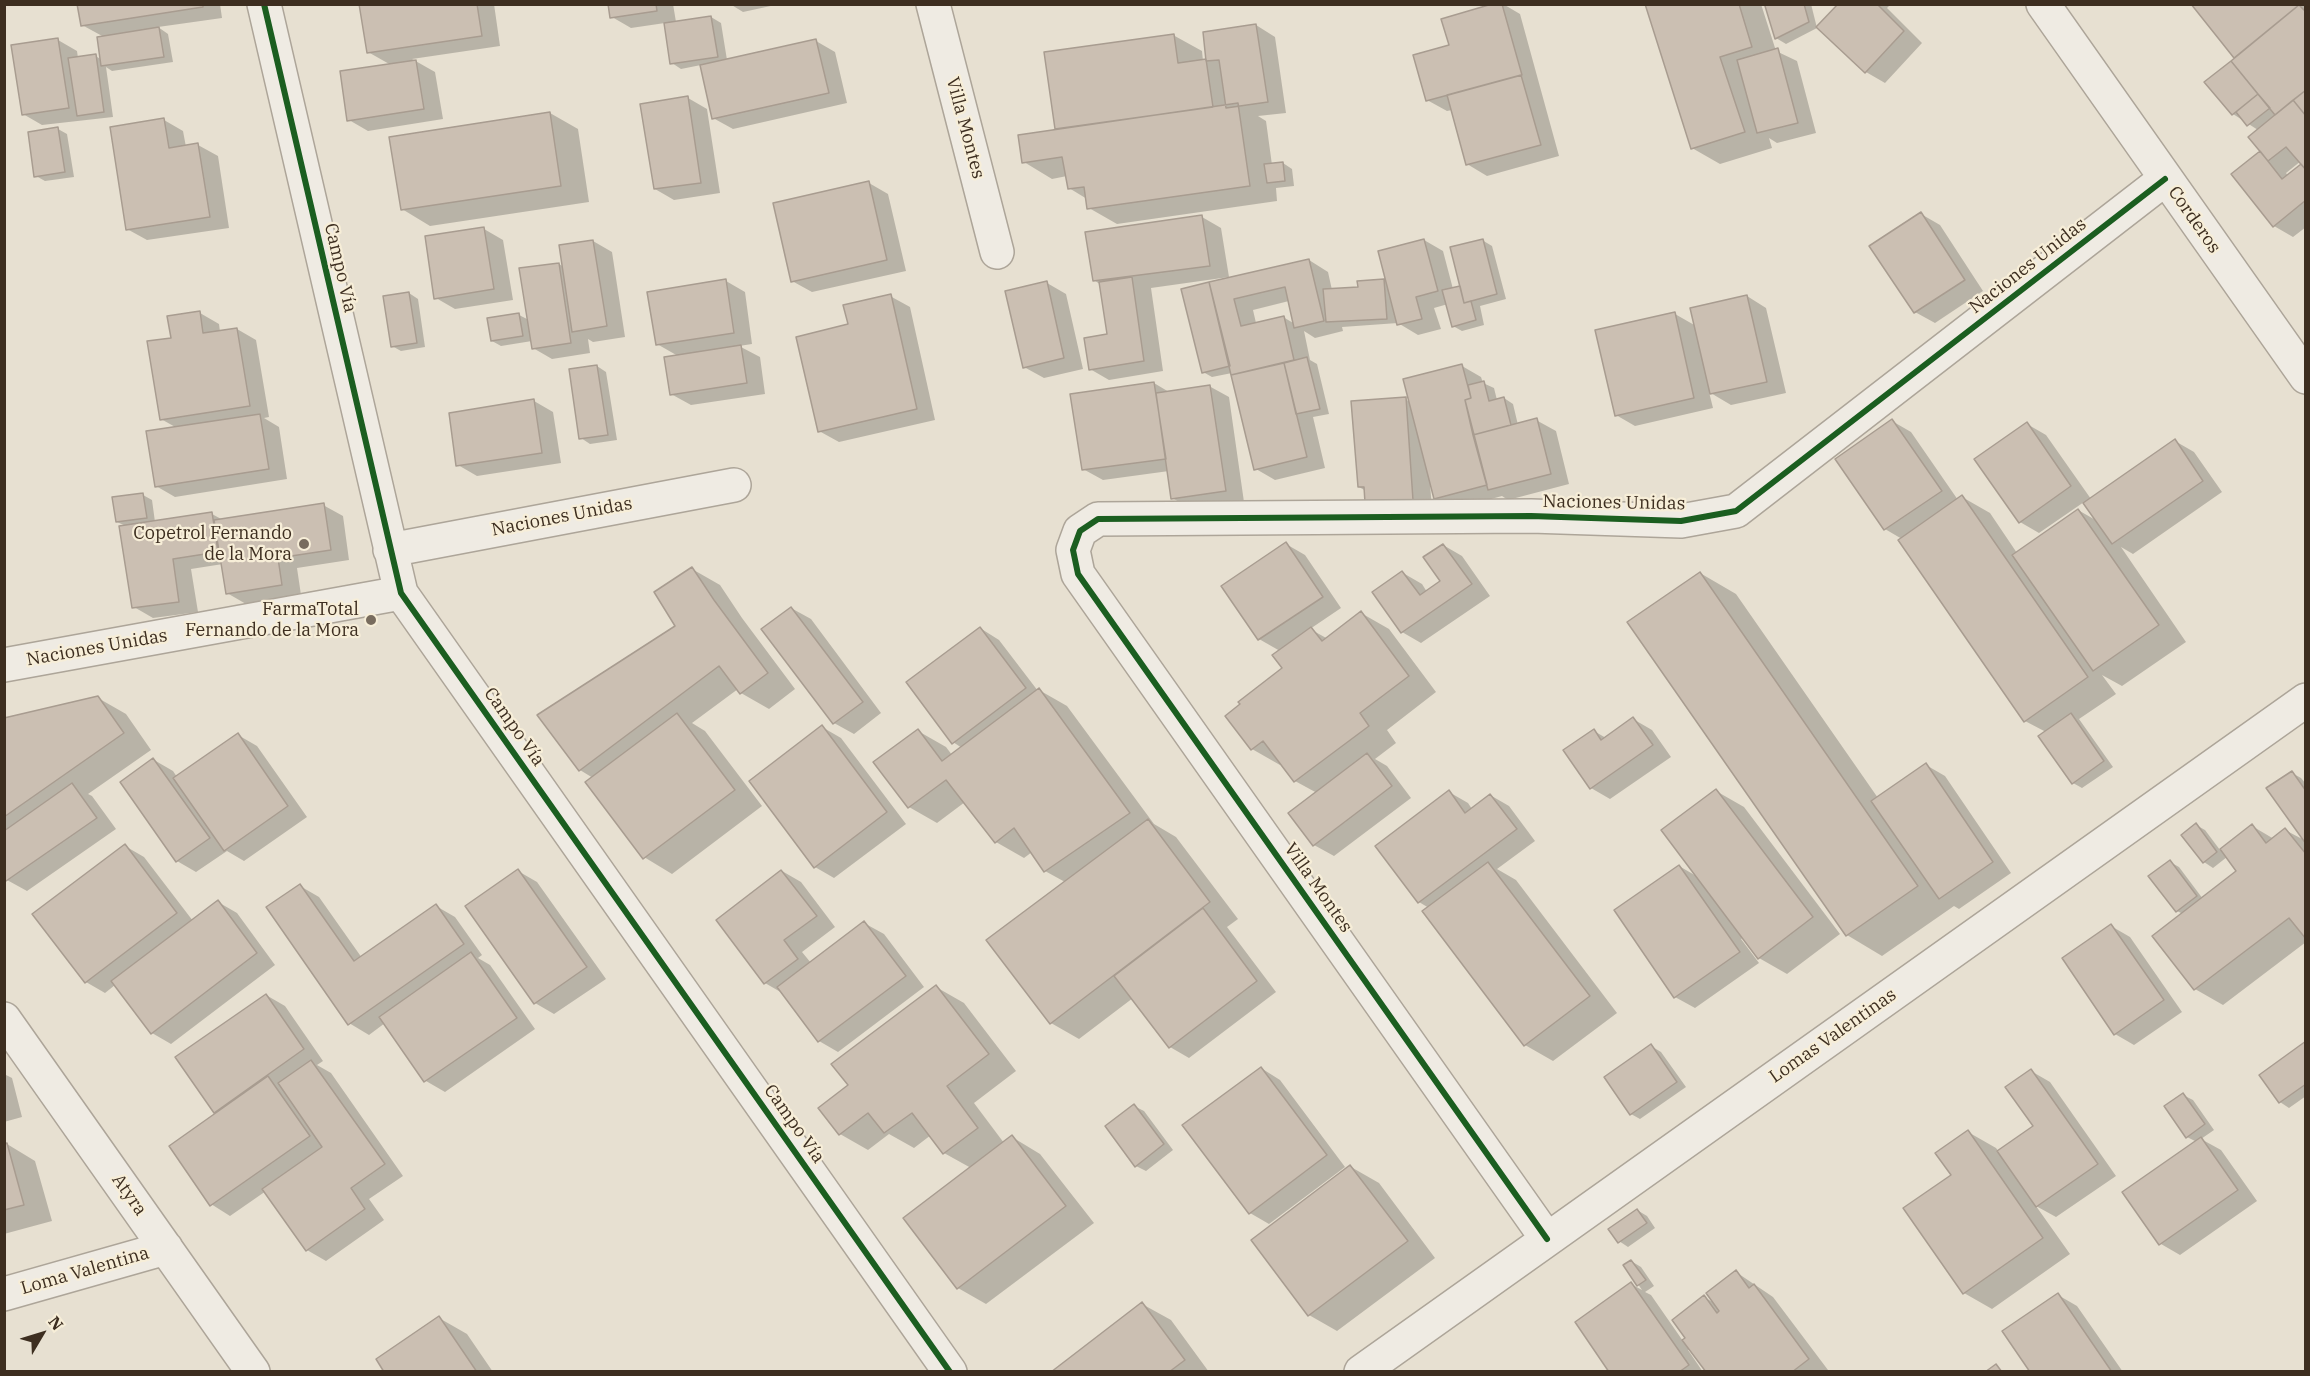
<!DOCTYPE html>
<meta charset="utf-8">
<style>
body{margin:0}
#map{position:relative;width:2310px;height:1376px;overflow:hidden;background:#e7e0d1;font-family:"IBM Plex Serif",serif}
canvas{display:block}
.frame{position:absolute;inset:0;border:6px solid #3d2e20;pointer-events:none}
.north{position:absolute;left:12px;top:1304px;width:60px;height:60px;-webkit-text-stroke:4px #f7eed8;paint-order:stroke;rotate:52deg;font-size:16px;font-weight:700;line-height:24px;text-align:center;color:#3d2e20}
.north::after{content:'';display:block;margin:auto;width:21px;height:27px;background:#3d2e20;clip-path:polygon(50% 0,100% 100%,50% 72%,0 100%)}
</style>
<div id="map">
<canvas width="2310" height="1376"></canvas>
<div class="frame"></div>
<div class="north">N</div>
</div>
<script>
const ctx = document.querySelector('canvas').getContext('2d');
ctx.lineJoin = 'round';
function fillPath(path, color) {
  ctx.fillStyle = color;
  ctx.fill(path, 'evenodd');
}
function shape(rows) {
  const path = new Path2D();
  for (const r of rows) {
    path.moveTo(r[0], r[1]);
    for (let i = 2; i < r.length; i += 2) path.lineTo(r[i], r[i + 1]);
  }
  return path;
}
function strokePath(path, color, width, dash) {
  ctx.strokeStyle = color;
  ctx.lineWidth = width;
  ctx.lineCap = dash ? 'butt' : 'round';
  ctx.setLineDash(dash || []);
  ctx.stroke(path);
}
function write(font, color, halo, rows, align = 'center') {
  ctx.font = font + ' "IBM Plex Serif",serif';
  ctx.lineWidth = 4.5;
  ctx.setLineDash([]);
  ctx.textBaseline = 'middle';
  ctx.strokeStyle = halo;
  ctx.fillStyle = color;
  for (const [text, x, y, turn = 0] of rows) {
    ctx.save();
    ctx.translate(x, y);
    ctx.rotate((+turn || 0) * Math.PI / 180);
    ctx.textAlign = isNaN(turn) ? turn : align;
    if (halo) ctx.strokeText(text, 0, 0);
    ctx.fillText(text, 0, 0);
    ctx.restore();
  }
}
const shadow = shape([
 [79,4,220,4,222,18,158,27,168,34,173,62,112,71,106,67,113,117,42,125,23,114,58,40,77,51,78,58,95,56,101,59,104,37,82,25],
 [361,4,494,4,500,46,412,59,435,72,443,119,368,131,349,120,391,65,368,52],
 [610,4,673,4,676,22,711,17,721,23,727,60,816,41,835,52,847,103,733,129,713,118,701,65,681,69,672,63,665,23,631,28,612,17],
 [730,4,780,4,743,12],
 [1497,4,1503,4,1520,14,1559,156,1487,176,1467,164,1452,110,1447,111,1427,100,1451,46],
 [1647,4,1761,4,1776,51,1797,61,1816,133,1777,143,1769,138,1772,148,1720,164,1692,148],
 [1770,4,1811,4,1817,28,1786,44,1776,38],
 [1840,4,1891,4,1887,8,1922,43,1885,83,1866,72],
 [2193,4,2306,4,2306,227,2293,237,2274,226,2258,130,2233,114,2236,58],
 [2301,161,2303,164,2288,176,2286,173],
 [1256,25,1275,37,1286,113,1258,116,1266,121,1272,165,1283,163,1292,169,1294,186,1276,188,1277,201,1117,224,1089,208,1087,199,1069,188,1067,176,1052,179,1024,162,1057,131,1045,53,1173,35,1202,51,1203,61],
 [688,98,707,109,720,193,674,200,655,189],
 [550,113,578,129,589,202,430,226,402,209],
 [164,120,183,131,186,147,198,145,218,156,229,228,147,240,127,229],
 [58,129,67,134,74,177,45,181,36,176],
 [869,183,888,194,906,271,812,292,792,281],
 [1921,214,1940,225,1983,291,1935,323,1915,312,1871,247],
 [1202,217,1221,228,1229,277,1151,288,1163,371,1109,380,1090,369,1109,336,1101,285,1094,280],
 [484,229,503,240,513,300,455,309,436,298],
 [1424,240,1443,251,1453,289,1462,287,1482,240,1492,246,1506,299,1480,306,1484,325,1462,331,1453,326,1448,304,1434,308,1441,329,1418,335,1398,323,1342,327,1343,331,1315,338,1304,331,1310,360,1317,364,1329,414,1313,417,1325,468,1275,480,1256,469,1232,373,1212,377,1203,372,1183,290,1309,260,1328,272,1332,290,1360,288,1384,280,1388,283],
 [1289,301,1295,324,1283,317,1256,323,1253,310],
 [593,241,612,252,625,337,593,342,588,339,590,353,552,359,533,348,532,341,501,346,492,341,519,315,529,320,559,264,564,267],
 [726,281,745,292,752,344,739,346,760,357,765,394,691,405,671,394,678,356,657,344],
 [1047,283,1066,294,1083,369,1044,378,1024,367],
 [409,293,418,299,425,347,401,351,392,346],
 [890,296,910,307,935,420,839,442,819,431,849,326],
 [1747,296,1766,308,1786,393,1731,405,1709,392,1713,408,1635,426,1616,415,1675,314,1696,326],
 [200,313,219,324,220,332,237,329,256,340,269,417,264,418,279,427,287,479,175,497,156,486,177,428,161,419,172,339],
 [597,366,606,372,617,440,590,444,581,438],
 [1462,366,1481,377,1483,383,1494,388,1497,400,1504,398,1513,404,1518,425,1536,420,1556,431,1569,484,1508,500,1502,496,1455,509,1435,498,1432,483,1430,483,1432,510,1366,491,1359,487,1405,399,1410,402],
 [1154,383,1169,392,1209,386,1229,397,1244,502,1192,509,1172,498,1169,471,1103,480,1083,469],
 [534,401,553,412,561,463,477,476,458,465],
 [1892,421,1911,432,1958,500,1962,497,1990,513,2017,553,2078,510,2099,522,2084,502,2039,533,2020,522,2027,424,2046,435,2091,499,2175,441,2194,452,2222,492,2133,554,2121,547,2186,642,2122,686,2102,675,2116,694,2079,719,2113,767,2082,788,2073,783,2046,732,2025,721,1902,539,1885,529],
 [143,495,152,500,155,522,212,514,223,520,323,505,343,516,349,560,297,568,301,595,246,604,227,593,223,564,191,569,198,612,153,618,134,607,126,526,117,522],
 [1286,544,1305,555,1341,608,1310,629,1328,639,1361,613,1389,629,1436,692,1387,730,1396,743,1375,759,1387,766,1411,798,1334,856,1314,845,1290,813,1317,793,1295,781,1282,763,1280,765,1252,749,1285,668,1280,651,1259,639],
 [1443,545,1462,556,1490,596,1421,643,1402,632,1403,573,1422,584,1427,592,1442,581],
 [692,569,720,585,742,618,795,689,769,709,741,693,738,689,692,723,705,731,762,806,672,874,644,857,593,778,580,770,539,715,677,626],
 [1700,573,1736,594,1878,798,1926,765,1945,776,2011,873,1959,909,1954,906,1882,956,1847,935],
 [791,608,811,619,881,713,854,734,834,723],
 [980,628,999,640,1038,691,1039,690,1067,706,1154,824,1176,837,1238,919,1227,927,1276,992,1189,1058,1170,1047,1133,998,1079,1039,1051,1023,1065,882,1045,871,1032,852,1024,858,996,842,965,802,937,823,909,807,875,762,918,731,946,747,952,755,962,748,953,742],
 [98,698,126,714,151,750,88,794,92,796,116,829,27,891,7,880,4,876,9,830,4,828,4,719],
 [1633,719,1652,730,1671,757,1610,799,1591,788,1594,731,1606,738],
 [822,727,841,738,906,824,834,878,815,867],
 [238,735,257,746,307,817,244,861,227,851,196,872,177,861,154,760,173,771,177,777],
 [2292,773,2301,778,2306,784,2306,841],
 [1716,791,1744,807,1840,934,1787,974,1759,958,1744,937,1741,939,1759,963,1695,1008,1675,997,1679,866,1698,877],
 [1449,792,1468,803,1472,809,1490,795,1509,806,1535,841,1497,869,1516,880,1617,1013,1553,1061,1525,1045,1429,908,1419,902,1377,847],
 [2196,825,2205,830,2220,850,2252,826,2274,839,2285,830,2306,841,2306,942,2223,1005,2195,989,2183,914,2177,911,2150,877,2170,862,2179,867,2203,899,2238,872,2227,857,2213,868,2204,862],
 [125,846,144,857,193,921,218,902,237,913,275,965,171,1044,152,1033,115,985,105,993,86,982],
 [518,871,537,882,606,979,554,1014,535,1003],
 [782,871,801,882,835,927,802,952,811,963,864,923,884,934,924,987,838,1052,819,1041,784,994,765,983],
 [300,886,319,897,362,958,436,906,455,917,482,955,478,958,490,965,535,1029,445,1092,426,1081,385,1023,369,1035,349,1023],
 [2111,926,2130,937,2182,1012,2134,1045,2115,1034],
 [936,987,964,1003,1016,1071,974,1103,1004,1143,1012,1137,1040,1154,1094,1223,986,1304,958,1288,971,1168,944,1153,931,1135,914,1148,889,1134,868,1150,840,1134,850,1085],
 [266,995,285,1006,323,1061,317,1065,331,1073,403,1176,369,1199,384,1220,326,1261,307,1250,266,1191,230,1216,211,1204,217,1114,177,1057],
 [2306,1043,2306,1096,2289,1108,2280,1102],
 [1651,1046,1661,1052,1686,1087,1640,1119,1631,1114],
 [1261,1068,1280,1080,1345,1167,1269,1224,1250,1213],
 [2031,1071,2050,1082,2116,1176,2056,1217,2036,1206,2070,1254,1992,1309,1964,1293,1953,1175,1968,1132,1996,1148,1999,1152,2035,1127],
 [4,1074,12,1078,22,1117,4,1122],
 [2183,1095,2193,1100,2214,1130,2201,1139,2221,1150,2257,1201,2180,1255,2161,1244,2197,1142,2187,1137],
 [1134,1106,1144,1111,1173,1150,1146,1171,1136,1166],
 [7,1144,35,1161,52,1221,4,1234,4,1145],
 [1351,1167,1379,1183,1435,1258,1337,1331,1309,1315,1253,1240],
 [1637,1210,1647,1216,1655,1228,1628,1247,1619,1241],
 [1631,1261,1641,1267,1654,1286,1645,1292,1651,1295,1683,1341,1687,1338,1704,1297,1716,1304,1736,1272,1773,1297,1828,1370,1708,1372,1691,1348,1688,1350,1703,1372,1611,1372,1631,1284,1642,1290,1625,1265],
 [2058,1295,2077,1306,2123,1372,2032,1372],
 [1142,1304,1171,1320,1209,1372,1053,1372],
 [439,1318,467,1334,493,1372,386,1372]
]);
const building = shape([
 [77,4,203,4,203,7,81,26,77,4],
 [359,4,477,4,482,36,367,53,359,4],
 [608,4,656,4,657,11,610,18,608,4],
 [1492,4,1502,4,1522,75,1426,101,1413,55,1449,45,1441,19,1492,4],
 [1645,4,1739,4,1752,47,1720,57,1745,132,1691,149,1645,4],
 [1768,4,1804,4,1809,22,1775,39,1765,6,1768,4],
 [1838,4,1877,4,1904,31,1865,73,1816,27,1838,4],
 [2191,4,2300,4,2234,58,2191,4],
 [2299,5,2306,12,2306,90,2275,115,2231,61,2299,5],
 [711,16,718,57,670,64,664,23,711,16],
 [1256,24,1268,102,1226,108,1219,60,1206,61,1203,32,1256,24],
 [159,27,164,57,101,66,97,37,159,27],
 [1174,34,1178,63,1206,59,1213,107,1055,129,1044,52,1174,34],
 [58,38,69,108,22,115,11,45,58,38],
 [816,39,829,93,712,119,700,65,816,39],
 [1778,48,1798,123,1757,133,1737,60,1778,48],
 [96,54,104,112,77,116,68,58,96,54],
 [416,60,424,109,347,121,340,71,416,60],
 [2231,61,2258,94,2232,115,2204,82,2231,61],
 [1521,75,1541,145,1466,165,1447,95,1521,75],
 [2306,90,2306,116,2293,100,2306,90],
 [2258,94,2270,108,2247,126,2236,112,2258,94],
 [688,96,701,183,654,189,640,104,688,96],
 [2293,100,2306,116,2306,170,2286,147,2268,161,2248,137,2293,100],
 [1238,103,1250,186,1087,209,1084,187,1068,189,1062,157,1022,163,1018,135,1238,103],
 [550,112,561,186,401,210,389,137,550,112],
 [164,118,169,148,198,143,210,217,126,230,110,127,164,118],
 [58,127,65,172,34,177,28,132,58,127],
 [2260,151,2282,179,2301,164,2306,170,2306,200,2273,227,2231,174,2260,151],
 [1283,162,1285,181,1267,183,1264,164,1283,162],
 [869,181,887,260,791,282,773,203,869,181],
 [1921,212,1965,280,1914,313,1869,246,1921,212],
 [1202,215,1210,266,1093,281,1085,232,1202,215],
 [484,227,494,289,434,299,425,236,484,227],
 [1424,239,1438,291,1416,297,1422,319,1397,325,1378,251,1424,239],
 [1483,239,1497,294,1464,303,1450,247,1483,239],
 [593,240,607,326,572,332,559,245,593,240],
 [1309,259,1324,321,1294,328,1285,287,1234,299,1241,326,1284,316,1294,360,1231,375,1209,282,1309,259],
 [559,263,571,343,532,349,519,268,559,263],
 [1132,277,1144,361,1089,370,1084,338,1107,334,1099,282,1132,277],
 [726,279,734,333,656,345,647,292,726,279],
 [1384,279,1387,319,1326,322,1323,289,1358,287,1357,281,1384,279],
 [1047,281,1064,358,1023,368,1005,291,1047,281],
 [1209,282,1230,366,1202,373,1181,289,1209,282],
 [1460,286,1464,303,1471,301,1476,320,1452,327,1442,290,1460,286],
 [409,292,417,343,391,347,383,296,409,292],
 [891,294,917,409,818,432,796,337,848,324,843,305,891,294],
 [1747,295,1767,382,1710,394,1690,308,1747,295],
 [200,311,203,333,237,328,250,406,160,420,147,341,171,338,167,316,200,311],
 [1675,312,1694,398,1615,416,1595,330,1675,312],
 [519,313,523,336,491,341,487,318,519,313],
 [741,345,747,383,670,395,664,357,741,345],
 [1307,357,1320,409,1296,414,1284,363,1307,357],
 [1284,363,1307,457,1254,470,1231,375,1284,363],
 [1462,364,1471,398,1465,400,1487,485,1434,499,1403,379,1462,364],
 [597,365,608,435,579,439,569,369,597,365],
 [1484,381,1489,401,1504,397,1511,425,1473,435,1465,400,1471,398,1468,385,1484,381],
 [1154,382,1166,459,1082,470,1070,394,1154,382],
 [1210,385,1226,491,1171,499,1156,393,1210,385],
 [1406,397,1413,500,1365,503,1364,487,1358,487,1351,401,1406,397],
 [534,399,542,453,456,466,449,413,534,399],
 [260,414,269,469,155,487,146,431,260,414],
 [1537,418,1551,474,1488,490,1473,435,1537,418],
 [1892,419,1942,491,1884,530,1835,459,1892,419],
 [2027,422,2071,486,2019,523,1974,459,2027,422],
 [2175,439,2203,481,2112,544,2083,503,2175,439],
 [143,493,147,518,116,522,112,497,143,493],
 [1962,495,2088,677,2024,722,1898,540,1962,495],
 [324,503,331,550,278,558,282,585,226,594,214,520,324,503],
 [2078,509,2159,625,2093,671,2012,555,2078,509],
 [212,512,218,552,173,559,179,602,132,608,119,526,212,512],
 [1286,542,1323,597,1258,640,1221,586,1286,542],
 [1443,544,1472,584,1401,633,1372,592,1402,571,1420,595,1440,581,1423,557,1443,544],
 [692,567,714,600,768,673,740,694,719,666,579,771,537,715,675,626,654,592,692,567],
 [1700,572,1918,886,1846,936,1627,622,1700,572],
 [791,607,863,702,833,724,761,629,791,607],
 [1361,611,1409,676,1360,713,1369,726,1294,782,1263,741,1251,750,1225,716,1240,704,1238,702,1282,668,1272,655,1311,627,1322,641,1361,611],
 [980,627,1026,688,952,744,906,682,980,627],
 [1039,688,1130,813,1044,872,1014,828,995,843,946,780,908,808,873,762,918,729,942,761,1039,688],
 [98,696,124,733,4,817,4,718,98,696],
 [677,713,735,790,643,859,585,782,677,713],
 [2071,713,2104,761,2072,784,2038,736,2071,713],
 [1633,717,1653,745,1590,789,1563,750,1594,729,1601,740,1633,717],
 [822,725,887,812,814,868,749,781,822,725],
 [238,733,288,806,224,851,173,778,238,733],
 [1367,753,1392,786,1313,846,1288,813,1367,753],
 [153,758,210,838,176,862,120,782,153,758],
 [1926,763,1993,862,1939,899,1871,801,1926,763],
 [2292,771,2306,791,2306,844,2266,788,2292,771],
 [72,783,97,818,6,881,4,879,4,831,72,783],
 [1716,789,1813,917,1758,959,1661,830,1716,789],
 [1449,790,1465,813,1490,794,1517,829,1418,903,1375,846,1449,790],
 [1148,819,1210,902,1050,1024,986,940,1148,819],
 [2196,823,2217,852,2203,863,2181,835,2196,823],
 [2252,824,2266,843,2285,828,2306,854,2306,939,2289,918,2194,990,2152,936,2236,871,2220,849,2252,824],
 [125,844,177,913,85,983,32,914,125,844],
 [2170,860,2197,896,2176,912,2148,876,2170,860],
 [1488,862,1590,996,1524,1046,1422,911,1488,862],
 [1679,865,1740,952,1674,998,1614,910,1679,865],
 [518,869,587,967,534,1004,465,906,518,869],
 [781,870,817,916,784,940,798,959,764,984,716,920,781,870],
 [300,884,354,961,436,904,464,944,348,1025,266,907,300,884],
 [218,900,257,953,151,1034,111,981,218,900],
 [1203,908,1257,981,1169,1048,1114,976,1203,908],
 [864,921,906,976,818,1042,777,987,864,921],
 [2111,924,2164,1000,2114,1035,2062,958,2111,924],
 [471,952,517,1018,424,1082,379,1017,471,952],
 [936,985,989,1054,947,1086,978,1128,943,1154,912,1113,884,1133,868,1113,839,1135,818,1108,848,1085,831,1064,936,985],
 [266,994,304,1049,214,1113,175,1057,266,994],
 [2306,1041,2306,1084,2279,1103,2259,1075,2306,1041],
 [1651,1044,1677,1082,1630,1115,1604,1077,1651,1044],
 [311,1060,385,1164,351,1188,365,1209,306,1251,262,1189,322,1147,278,1083,311,1060],
 [1261,1067,1327,1155,1249,1214,1182,1125,1261,1067],
 [2031,1069,2098,1164,2036,1207,1997,1151,2033,1126,2005,1087,2031,1069],
 [268,1076,310,1136,210,1206,169,1146,268,1076],
 [2183,1093,2205,1124,2186,1138,2164,1106,2183,1093],
 [1134,1104,1164,1144,1135,1167,1105,1126,1134,1104],
 [1968,1130,2043,1238,1963,1294,1903,1208,1951,1175,1935,1153,1968,1130],
 [1012,1135,1066,1206,957,1289,903,1218,1012,1135],
 [2201,1137,2238,1190,2159,1245,2122,1192,2201,1137],
 [7,1143,24,1205,4,1210,4,1144,7,1143],
 [1350,1165,1408,1241,1308,1316,1251,1240,1350,1165],
 [1637,1209,1647,1223,1618,1243,1608,1229,1637,1209],
 [1631,1260,1646,1280,1637,1286,1623,1265,1631,1260],
 [1736,1270,1749,1288,1754,1284,1809,1359,1792,1372,1706,1372,1682,1340,1685,1338,1672,1320,1704,1295,1717,1313,1719,1311,1706,1293,1736,1270],
 [1631,1282,1689,1365,1679,1372,1609,1372,1575,1322,1631,1282],
 [2058,1293,2112,1372,2030,1372,2002,1331,2058,1293],
 [1142,1302,1185,1360,1169,1372,1051,1372,1142,1302],
 [439,1316,477,1372,384,1372,376,1359,439,1316],
 [1996,1364,2002,1372,1985,1372,1996,1364]
]);
const minor = shape([
 [264,4,401,593,950,1372],
 [933,4,997,252],
 [2043,4,2306,377],
 [390,550,734,485],
 [4,665,401,593],
 [4,1019,253,1372],
 [1547,1239,1078,574,1073,550,1080,531,1098,519,1531,516,1681,521,1736,511,2165,179],
 [4,1294,166,1248],
 [1361,1372,2306,700]
]);
const cycleway = shape([
 [264,4,401,593,950,1372],
 [1547,1239,1078,574,1073,550,1080,531,1098,519,1531,516,1681,521,1736,511,2165,179]
]);
const markers = [
 [304,544,6,"#786c5e"],
 [371,620,6,"#786c5e"]
];
const streetNames = [
 ["Villa Montes",965,128,75],
 ["Corderos",2194,220,55],
 ["Naciones Unidas",2028,266,-38],
 ["Campo Vía",340,268,77],
 ["Naciones Unidas",1614,503,1],
 ["Naciones Unidas",562,517,-11],
 ["Naciones Unidas",97,648,-10],
 ["Campo Vía",514,727,55],
 ["Villa Montes",1318,888,55],
 ["Lomas Valentinas",1833,1036,-35],
 ["Campo Vía",794,1124,55],
 ["Atyra",129,1195,55],
 ["Loma Valentina",85,1271,-16]
];
const poiNames = [
 ["Copetrol Fernando",292,534],
 ["de la Mora",292,555],
 ["FarmaTotal",359,610],
 ["Fernando de la Mora",359,631]
];
fillPath(shadow, '#0003');
fillPath(building, '#cbbfb2');
strokePath(building, '#a89c90', 1.5);
strokePath(minor, '#ada599', 36);
strokePath(minor, '#efebe3', 33);
strokePath(cycleway, '#1b5e20', 6);
for (const [x, y, r, color] of markers) {
  const dot = new Path2D();
  dot.arc(x, y, r, 0, 2 * Math.PI);
  ctx.fillStyle = color;
  ctx.fill(dot);
  strokePath(dot, '#f7eed8', 2);
}
write('18px', '#3d2e20', '#f7eed8', streetNames);
write('18px', '#3d2e20', '#f7eed8', poiNames, 'right');
</script>
